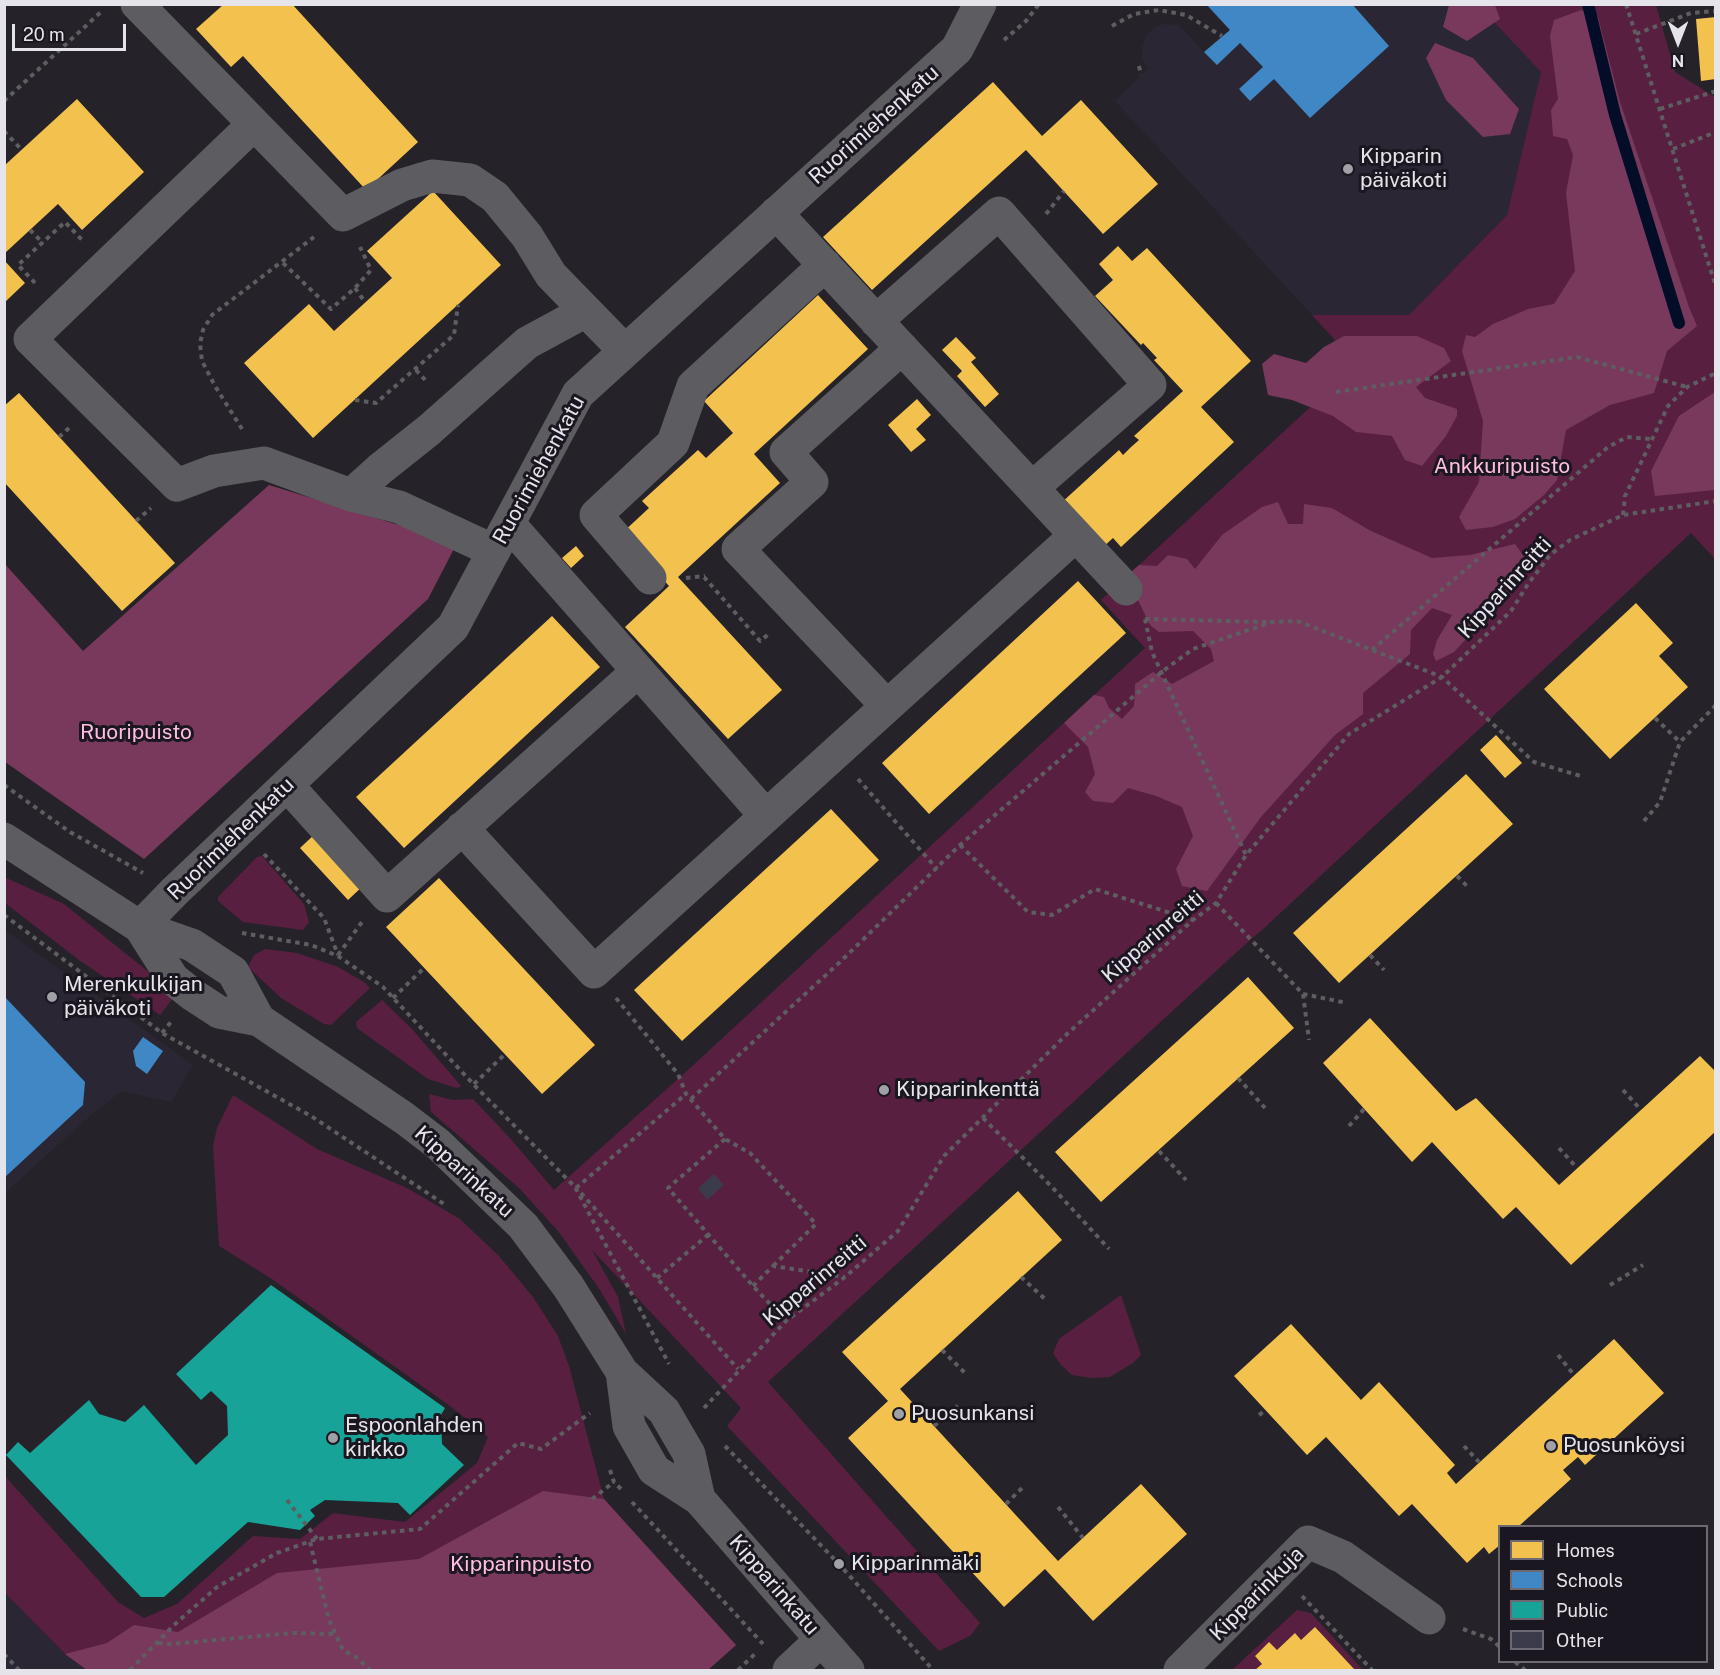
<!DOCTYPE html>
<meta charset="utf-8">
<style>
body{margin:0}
#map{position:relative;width:1720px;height:1675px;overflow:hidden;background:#252329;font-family:"Public Sans",sans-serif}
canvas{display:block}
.frame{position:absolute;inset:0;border:6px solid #e6e4eb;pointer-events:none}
.legend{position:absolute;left:1498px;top:1525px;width:210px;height:138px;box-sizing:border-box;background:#1b1721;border:2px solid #6c6972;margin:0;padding:8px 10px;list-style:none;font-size:18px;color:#e6e4eb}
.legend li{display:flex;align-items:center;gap:12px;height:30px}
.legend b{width:30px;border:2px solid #6c6972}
.north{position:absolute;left:1648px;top:12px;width:60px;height:60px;-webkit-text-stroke:4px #1b1721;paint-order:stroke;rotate:180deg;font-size:16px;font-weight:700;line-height:24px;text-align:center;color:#e6e4eb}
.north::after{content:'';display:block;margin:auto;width:21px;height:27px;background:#e6e4eb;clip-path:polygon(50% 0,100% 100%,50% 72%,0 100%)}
.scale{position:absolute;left:12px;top:24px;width:114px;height:27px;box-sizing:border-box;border:3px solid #e6e4eb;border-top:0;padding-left:8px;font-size:18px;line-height:21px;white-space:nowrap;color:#e6e4eb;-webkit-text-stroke:4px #1b1721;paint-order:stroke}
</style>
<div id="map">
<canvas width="1720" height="1675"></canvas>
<div class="frame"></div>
<ul class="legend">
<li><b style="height:16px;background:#f2c14e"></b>Homes</li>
<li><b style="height:16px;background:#3f88c5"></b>Schools</li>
<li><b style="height:16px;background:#17a398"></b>Public</li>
<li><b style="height:16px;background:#3c3b4b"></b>Other</li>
</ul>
<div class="north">N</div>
<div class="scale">20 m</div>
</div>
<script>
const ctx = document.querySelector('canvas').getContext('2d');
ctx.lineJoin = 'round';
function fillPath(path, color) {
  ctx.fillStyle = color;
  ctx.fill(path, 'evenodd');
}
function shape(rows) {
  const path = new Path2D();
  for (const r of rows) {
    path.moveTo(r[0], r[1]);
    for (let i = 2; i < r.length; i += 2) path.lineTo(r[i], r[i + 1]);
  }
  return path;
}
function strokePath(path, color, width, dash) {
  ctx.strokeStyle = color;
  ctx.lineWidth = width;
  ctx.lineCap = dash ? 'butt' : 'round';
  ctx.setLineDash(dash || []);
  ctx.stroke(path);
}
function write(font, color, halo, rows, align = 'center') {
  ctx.font = font + ' "Public Sans",sans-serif';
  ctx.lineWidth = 6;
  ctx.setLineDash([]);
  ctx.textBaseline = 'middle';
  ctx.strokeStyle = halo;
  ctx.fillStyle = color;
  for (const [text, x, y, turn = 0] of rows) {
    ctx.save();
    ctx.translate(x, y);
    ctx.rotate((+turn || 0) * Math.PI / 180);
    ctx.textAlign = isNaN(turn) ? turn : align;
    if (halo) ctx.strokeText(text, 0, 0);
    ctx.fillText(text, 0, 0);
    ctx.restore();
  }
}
const built = shape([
 [1206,5,1478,5,1541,72,1507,215,1409,315,1312,315,1115,101,1148,69,1142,59,1142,48,1146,36,1155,27,1164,24,1179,25,1204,52,1229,30],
 [5,930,193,1065,171,1102,122,1091,92,1114,5,1193],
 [4,1593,65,1654,87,1670,5,1670]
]);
const green = shape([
 [1478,5,1656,5,1675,72,1715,97,1715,559,1691,533,1263,929,1239,950,768,1382,980,1623,970,1636,939,1651,727,1426,741,1408,592,1250,618,1297,626,1334,600,1290,558,1231,519,1188,431,1112,429,1094,453,1100,473,1099,509,1137,554,1190,689,1069,1145,648,1101,600,1357,364,1312,315,1409,315,1507,215,1541,72],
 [262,856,304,904,309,922,303,930,243,922,218,901,218,897,257,857],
 [4,877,64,904,176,994,160,1015,79,960,5,903],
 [265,949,297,953,338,967,364,982,370,988,331,1025,324,1024,281,998,248,967,254,955],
 [382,1000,412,1029,461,1086,457,1088,428,1079,357,1028,356,1022],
 [233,1095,317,1149,407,1188,460,1219,498,1255,533,1297,558,1336,569,1366,604,1499,736,1645,708,1670,87,1670,65,1654,5,1593,4,1475,118,1602,144,1618,177,1604,253,1536,300,1539,333,1513,405,1522,477,1463,488,1437,450,1406,272,1279,219,1246,213,1146,217,1128],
 [1121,1295,1141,1355,1133,1363,1110,1377,1091,1378,1072,1375,1061,1365,1053,1353,1059,1339],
 [1297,1610,1311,1613,1363,1670,1355,1670,1315,1627,1301,1640,1294,1634,1277,1650,1269,1643,1255,1655,1262,1664,1255,1670,1232,1670]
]);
const forest = shape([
 [1449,5,1495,5,1500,19,1467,41,1443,27],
 [1581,10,1598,17,1620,102,1689,307,1697,326,1667,351,1654,393,1610,405,1566,430,1557,480,1544,495,1515,519,1493,527,1466,530,1459,517,1479,482,1483,421,1462,351,1466,335,1475,337,1493,324,1528,309,1554,304,1575,271,1566,193,1573,155,1567,139,1553,136,1551,110,1558,99,1550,36,1554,20],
 [1435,43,1473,58,1519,109,1510,134,1483,137,1446,100,1426,58],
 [1344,336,1417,336,1444,348,1451,361,1416,387,1425,398,1457,409,1457,416,1446,436,1422,466,1405,460,1392,436,1356,432,1333,416,1292,400,1268,395,1262,364,1274,354,1306,363,1324,347],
 [1715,392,1715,490,1655,496,1651,471,1679,416],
 [269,485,457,543,428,599,144,859,5,762,4,563,83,651],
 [1278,502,1288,524,1303,524,1304,504,1332,508,1369,530,1432,558,1470,555,1515,544,1527,561,1504,598,1454,652,1436,661,1433,654,1437,640,1452,615,1432,608,1411,630,1410,654,1363,693,1363,714,1335,735,1261,817,1207,891,1182,886,1176,869,1193,836,1182,807,1156,796,1128,788,1113,803,1093,801,1085,792,1095,774,1088,747,1064,723,1094,695,1104,697,1109,708,1122,719,1134,706,1135,684,1153,672,1172,684,1214,661,1211,649,1193,631,1159,632,1150,625,1138,600,1120,594,1115,586,1139,565,1157,566,1168,555,1187,559,1195,569,1222,535,1262,507],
 [543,1491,604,1499,736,1645,708,1670,87,1670,65,1654,107,1643,134,1625,178,1632,277,1573,419,1559]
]);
const homes = shape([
 [224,4,292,4,418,142,366,190,243,56,231,67,196,29],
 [1716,17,1716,79,1701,81,1696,19],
 [993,82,1042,136,1081,100,1158,184,1103,234,1026,150,872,290,823,237],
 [77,99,144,172,82,230,58,204,5,253,5,165],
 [433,191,501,265,313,438,244,363,309,304,334,331,392,278,367,251],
 [1118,246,1132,261,1147,248,1251,361,1201,407,1234,442,1121,547,1113,538,1101,549,1060,504,1119,450,1123,455,1130,448,1139,440,1134,436,1183,391,1154,360,1157,358,1143,343,1141,345,1095,296,1113,280,1099,264],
 [4,260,25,283,4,303],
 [818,295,868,349,754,454,780,483,678,577,782,690,728,739,625,627,669,586,621,534,649,508,642,501,698,450,706,458,733,433,704,401],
 [956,337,976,358,971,362,999,394,985,407,957,376,962,371,942,350],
 [19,393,175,563,122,611,4,482,4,406],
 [917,399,931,415,916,429,926,440,911,452,888,425],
 [576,546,584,556,571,568,562,558],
 [1078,581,1126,633,929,814,882,763],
 [1636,603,1673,643,1659,656,1688,687,1610,759,1544,689],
 [552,616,600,667,404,848,356,797],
 [1496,735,1522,763,1505,778,1480,750],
 [1466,774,1513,824,1339,983,1293,933],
 [831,809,879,860,682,1041,634,990],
 [316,833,364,885,348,900,300,848],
 [439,878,595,1045,542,1094,386,927],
 [1248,977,1294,1028,1101,1202,1055,1152],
 [1370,1018,1456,1111,1476,1098,1559,1185,1700,1056,1716,1072,1716,1131,1571,1265,1516,1207,1503,1219,1432,1142,1412,1162,1323,1063],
 [1018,1191,1062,1240,900,1389,1058,1561,1141,1484,1187,1534,1093,1621,1045,1569,1004,1607,848,1438,888,1401,842,1352],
 [1291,1324,1361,1400,1379,1382,1455,1465,1447,1473,1456,1484,1614,1339,1664,1393,1585,1465,1578,1457,1563,1470,1571,1479,1519,1526,1500,1526,1500,1545,1489,1554,1484,1547,1467,1563,1412,1504,1399,1516,1326,1437,1307,1455,1234,1376],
 [1315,1627,1355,1670,1255,1670,1262,1664,1255,1656,1269,1642,1277,1650,1295,1633,1301,1640]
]);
const schools = shape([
 [1206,4,1352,4,1389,46,1310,118,1274,79,1250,101,1239,89,1263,67,1240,43,1217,65,1204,52,1230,30],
 [4,996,85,1082,83,1105,4,1178],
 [143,1037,163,1051,147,1074,136,1066,133,1051]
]);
const public = shape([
 [271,1285,445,1408,441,1415,442,1444,464,1465,410,1515,398,1503,325,1500,310,1510,315,1516,300,1530,248,1522,164,1597,141,1597,6,1455,18,1442,30,1453,89,1400,99,1414,125,1422,144,1405,196,1465,228,1435,227,1406,211,1391,201,1400,176,1374]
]);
const stream = shape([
 [1588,4,1615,115,1679,323]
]);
const building = shape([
 [714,1174,724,1185,707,1200,698,1188]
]);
const path = shape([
 [1626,4,1716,287],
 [1112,26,1134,14,1159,10,1186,15,1222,36],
 [1636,34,1691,13,1716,11],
 [1004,40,1026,21,1039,4],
 [1139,66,1141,75],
 [4,101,102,11],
 [1660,109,1716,91],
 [4,131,21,149],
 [1673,149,1716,132],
 [1046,214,1064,191],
 [30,230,43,243],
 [283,263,331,309,355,288,371,270,360,247],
 [35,283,18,265,65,222,82,240],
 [355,288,365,302],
 [416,370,428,383],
 [1336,392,1577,357,1687,387],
 [355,400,376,403,454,335,458,305],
 [242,429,215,386,202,361,200,344,203,330,212,315,314,237],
 [59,437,70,427],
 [1623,515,1625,496,1668,406,1687,387,1716,373],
 [136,521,151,508],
 [704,577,760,641,770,633],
 [686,578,705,576],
 [1145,619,1152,652,1246,855],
 [1145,619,1270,622],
 [1372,650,1608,447,1627,437,1650,439],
 [1655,718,1680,742],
 [858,779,937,869],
 [4,785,70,832,143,873],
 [1644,821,1660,802,1680,742,1716,705],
 [960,845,1028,912,1052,915,1095,889,1193,920],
 [264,854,324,918,338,955],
 [1457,876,1469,888],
 [1216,903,1303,994,1309,1040],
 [4,915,162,1033,311,1116,444,1204],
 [242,933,311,945,338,956,383,987,476,1087,575,1187,669,1364],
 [338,955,362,922],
 [1370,955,1384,970],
 [1303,994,1347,1003],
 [393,998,424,968],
 [616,998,678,1074,686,1094,725,1139,750,1153,816,1224,773,1266],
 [162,1033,171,1022],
 [1238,1078,1265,1108],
 [474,1084,505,1054],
 [1623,1090,1640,1109],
 [691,1099,840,962,960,845,1163,671,1193,649,1272,622,1297,621,1442,677,1534,762,1584,777],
 [983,1118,1051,1186,1109,1249],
 [1349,1126,1365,1108],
 [725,1139,668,1188,753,1286,786,1321],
 [1559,1148,1577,1168],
 [1159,1151,1186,1180],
 [576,1188,686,1094],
 [581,1193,738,1369],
 [1021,1277,1046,1300],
 [657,1278,709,1234],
 [1610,1285,1643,1265],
 [753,1286,773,1266,845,1277],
 [942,1350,966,1374],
 [1558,1355,1574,1375],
 [704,1408,786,1321,845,1277,898,1231,944,1156,1067,1034,1193,920,1216,903,1246,855,1349,734,1442,677,1511,611,1528,584,1550,555,1570,540,1623,515,1716,501],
 [1259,1415,1266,1410],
 [934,1426,960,1404],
 [725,1446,839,1564,933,1670],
 [1464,1446,1479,1462],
 [610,1470,614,1482,621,1489],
 [592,1499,614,1482],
 [287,1500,317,1539],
 [632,1502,763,1644],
 [1006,1504,1025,1485],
 [1058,1507,1083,1538],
 [310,1542,329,1620,343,1650,356,1657,370,1670],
 [1302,1596,1372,1670],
 [1463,1629,1491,1639,1500,1647],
 [158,1643,171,1644,293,1633,335,1634],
 [4,1654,19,1670],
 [1515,1662,1525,1670],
 [130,1670,173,1626,217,1587,277,1553,317,1539,420,1529,518,1443,541,1449,590,1413],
 [738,1670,757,1652]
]);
const minor = shape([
 [137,4,343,215,402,185,432,176,470,180,495,197,527,236,551,275,625,351],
 [254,124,30,339,177,485,214,471,264,463,351,495,399,507,494,551],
 [776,213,1126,589],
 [876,321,999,213,1150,385,1032,488],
 [351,495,380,469,429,430,527,343,586,311],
 [509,524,766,816],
 [650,578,596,515,673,443,693,386,825,265],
 [887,706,738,549,812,482,786,452,902,348],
 [287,785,387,896,638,671],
 [462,828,594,972,1076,535],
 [4,839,140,927,192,945,233,972,259,1020],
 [140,927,174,892,453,627,578,394,957,49,980,4],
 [140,927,173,979,193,995,219,1012,259,1020,404,1118,438,1144,523,1226,568,1286,622,1372,664,1411,689,1454,699,1499],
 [622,1372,629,1426,654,1470,699,1499,848,1670],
 [789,1670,821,1640],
 [1180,1670,1308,1542,1343,1557,1429,1618]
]);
const markers = [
 [1348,169,6,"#a2a0a7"],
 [52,997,6,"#a2a0a7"],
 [884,1090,6,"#a2a0a7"],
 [899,1414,6,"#a2a0a7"],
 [333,1438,6,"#a2a0a7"],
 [1551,1446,6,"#a2a0a7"],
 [839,1564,6,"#a2a0a7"]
];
const streetNames = [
 ["Ruorimiehenkatu",874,125,-42],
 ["Ruorimiehenkatu",539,470,-61],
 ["Kipparinreitti",1505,588,-48],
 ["Ruorimiehenkatu",231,839,-44],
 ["Kipparinreitti",1153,937,-41],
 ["Kipparinkatu",464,1172,42],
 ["Kipparinreitti",815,1281,-40],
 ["Kipparinkatu",774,1585,49],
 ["Kipparinkuja",1257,1594,-45]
];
const poiNames = [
 ["Kipparin",1360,157],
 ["päiväkoti",1360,181],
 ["Merenkulkijan",64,985],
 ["päiväkoti",64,1009],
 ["Kipparinkenttä",896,1090],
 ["Puosunkansi",911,1414],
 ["Espoonlahden",345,1426],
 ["kirkko",345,1450],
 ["Puosunköysi",1563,1446],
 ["Kipparinmäki",851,1564]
];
const parkNames = [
 ["Ankkuripuisto",1502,467],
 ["Ruoripuisto",136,733],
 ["Kipparinpuisto",521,1565]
];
fillPath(built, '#2b2634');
fillPath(green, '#581f40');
fillPath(forest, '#78395c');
fillPath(homes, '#f2c14e');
fillPath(schools, '#3f88c5');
fillPath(public, '#17a398');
strokePath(stream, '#030d28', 12);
fillPath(building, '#3c3b4b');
strokePath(path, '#5e5d61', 4, [4.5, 4.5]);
strokePath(minor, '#5d5c60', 33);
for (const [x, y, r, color] of markers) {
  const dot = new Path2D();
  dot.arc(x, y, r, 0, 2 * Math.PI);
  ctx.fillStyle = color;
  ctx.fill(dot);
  strokePath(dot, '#1b1721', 2);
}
write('21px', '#e6e4eb', '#1b1721', streetNames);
write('21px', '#e6e4eb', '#1b1721', poiNames, 'left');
write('21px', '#ffbede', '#1b1721', parkNames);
</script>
